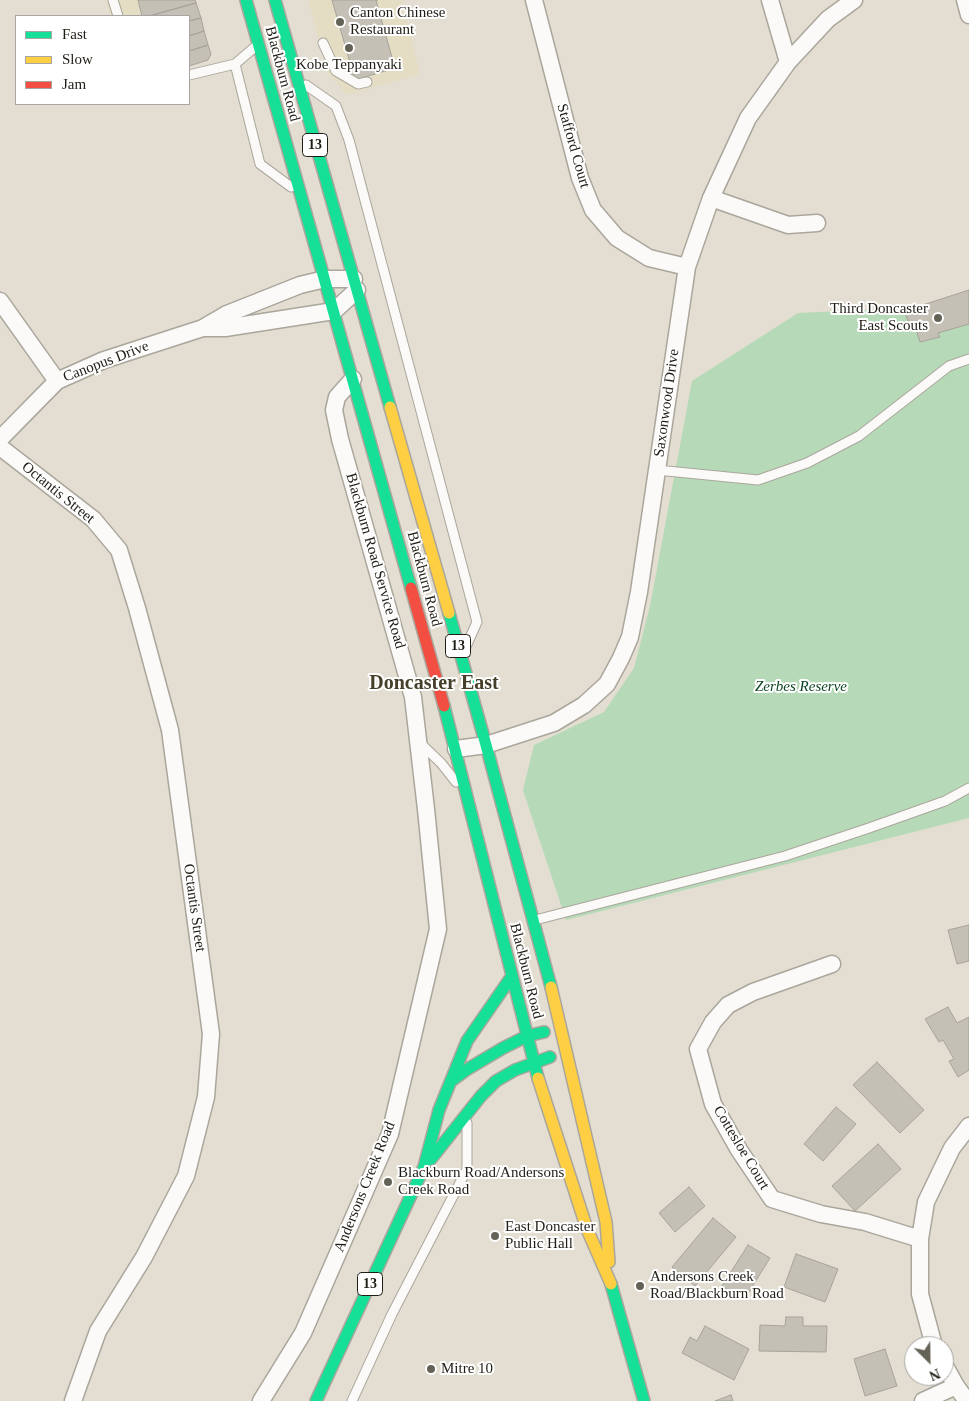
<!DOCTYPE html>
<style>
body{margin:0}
#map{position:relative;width:969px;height:1401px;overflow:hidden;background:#e3ded1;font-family:Georgia,serif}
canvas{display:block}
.legend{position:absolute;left:15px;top:15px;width:175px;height:90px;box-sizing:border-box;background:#fff;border:1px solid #a6a5a1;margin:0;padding:6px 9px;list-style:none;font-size:15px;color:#201d14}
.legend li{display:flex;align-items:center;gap:10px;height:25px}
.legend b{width:25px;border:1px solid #a6a5a1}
.north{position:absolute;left:904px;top:1336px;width:50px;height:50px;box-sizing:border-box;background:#fff;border:1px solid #a6a5a1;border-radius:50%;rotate:157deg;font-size:14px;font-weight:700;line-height:20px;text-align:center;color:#201d14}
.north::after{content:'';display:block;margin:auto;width:18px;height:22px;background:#646156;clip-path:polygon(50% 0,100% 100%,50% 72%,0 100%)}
</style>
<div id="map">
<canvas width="969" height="1401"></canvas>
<ul class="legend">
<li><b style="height:6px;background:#16e098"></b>Fast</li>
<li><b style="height:6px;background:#ffcf43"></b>Slow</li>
<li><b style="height:6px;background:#f24e42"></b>Jam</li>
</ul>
<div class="north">N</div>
</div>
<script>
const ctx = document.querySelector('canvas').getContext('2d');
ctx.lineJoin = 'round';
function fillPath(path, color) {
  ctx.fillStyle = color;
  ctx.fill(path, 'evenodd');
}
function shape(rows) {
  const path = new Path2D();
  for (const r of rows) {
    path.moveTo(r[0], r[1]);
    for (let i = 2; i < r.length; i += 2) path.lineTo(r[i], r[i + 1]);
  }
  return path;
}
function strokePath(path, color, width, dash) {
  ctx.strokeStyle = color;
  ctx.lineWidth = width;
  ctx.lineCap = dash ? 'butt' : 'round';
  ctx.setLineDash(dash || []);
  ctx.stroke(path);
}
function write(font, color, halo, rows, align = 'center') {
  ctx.font = font + ' Georgia,serif';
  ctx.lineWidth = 4;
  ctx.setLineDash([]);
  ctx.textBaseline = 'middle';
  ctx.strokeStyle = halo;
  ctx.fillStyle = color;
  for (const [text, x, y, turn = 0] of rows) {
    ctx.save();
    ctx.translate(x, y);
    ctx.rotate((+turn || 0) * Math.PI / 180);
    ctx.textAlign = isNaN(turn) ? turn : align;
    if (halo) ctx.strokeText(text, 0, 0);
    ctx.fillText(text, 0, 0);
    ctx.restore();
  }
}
const built = shape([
 [106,0,195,0,211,54,208,60,189,66,189,16,110,16],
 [308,0,402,0,420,74,347,95,328,73]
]);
const green = shape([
 [969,305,969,818,566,920,523,790,534,745,604,712,634,668,650,606,692,381,798,313]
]);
const building = shape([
 [138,0,195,0,196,3,149,16,142,16,138,0],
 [332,0,378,0,376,0,395,68,355,80,332,0],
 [196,3,201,18,189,21,189,16,149,16,196,3],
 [201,18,204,31,189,36,189,21,201,18],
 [204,31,208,45,189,51,189,36,204,31],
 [208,45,211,54,208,60,189,66,189,51,208,45],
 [969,290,969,324,938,333,940,337,920,342,915,326,911,328,904,311,969,290],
 [969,925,969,961,957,964,948,930,969,925],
 [948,1007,957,1023,969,1017,969,1070,958,1077,949,1061,954,1059,943,1040,939,1042,925,1019,948,1007],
 [877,1062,924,1110,900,1133,853,1085,877,1062],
 [836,1107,856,1124,823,1161,804,1144,836,1107],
 [878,1144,901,1169,855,1211,832,1186,878,1144],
 [689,1187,705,1206,675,1232,659,1213,689,1187],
 [713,1218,736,1237,695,1286,672,1267,713,1218],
 [748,1245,770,1258,744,1300,722,1286,748,1245],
 [796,1254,838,1269,825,1302,784,1287,796,1254],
 [786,1317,803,1317,803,1326,827,1326,826,1352,759,1351,760,1325,785,1326,786,1317],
 [705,1326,749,1349,734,1380,682,1353,690,1337,697,1341,705,1326],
 [885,1349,897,1386,865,1396,854,1359,885,1349],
 [731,1395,733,1401,715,1401,731,1395]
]);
const lane = shape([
 [113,0,118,16],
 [323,43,336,71,358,84,367,82],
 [255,47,235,64,260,164,291,187],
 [189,75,235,64],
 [306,85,336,106,349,140,477,622,465,649],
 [657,470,758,480,807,463,859,436,949,366,969,359],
 [419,742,441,763,456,782],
 [535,920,785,856,869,828,945,801,969,788],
 [352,1401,392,1314,467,1169,467,1123]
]);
const street = shape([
 [534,0,580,178,593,210,617,238,649,258,687,267],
 [770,0,788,62],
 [965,0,969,15],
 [711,198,788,225,817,223],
 [0,301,57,381],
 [204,328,225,328,334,311,357,290],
 [0,439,57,381,104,360,203,328,227,314,300,285,325,279,354,279],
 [0,447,93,519,119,550,137,608,170,730,211,1034,206,1097,186,1176,144,1257,98,1331,73,1401],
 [456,749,486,745,554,723,584,705,607,684,621,658,630,637,639,592,687,267,711,198,748,118,788,62,828,19,854,0],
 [832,964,753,992,728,1005,713,1022,698,1049,713,1104,739,1150,772,1199,821,1214,865,1222,920,1239],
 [934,1346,920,1294,920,1239,926,1202,952,1148,969,1126],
 [944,1364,956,1386,967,1401],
 [261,1401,303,1333,390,1134,438,929,426,809,413,697,340,439,334,410,337,397,353,379],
 [923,1401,956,1386]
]);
const fast = shape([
 [246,0,411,588],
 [275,0,390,407],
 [449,613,486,745,551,987],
 [444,706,538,1078],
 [451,1081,466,1070,503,1048,527,1036,544,1032],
 [431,1159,481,1096,496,1081,515,1070,550,1057],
 [611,1284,644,1401],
 [316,1401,424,1167,439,1110,467,1041,512,976]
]);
const slow = shape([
 [390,407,449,613],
 [551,987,606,1222,609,1262],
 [538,1078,587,1229,611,1284]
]);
const jam = shape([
 [411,588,444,706]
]);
const markers = [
 [340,22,5,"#646156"],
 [349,48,5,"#646156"],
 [938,318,5,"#646156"],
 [388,1182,5,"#646156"],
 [495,1236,5,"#646156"],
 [640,1286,5,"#646156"],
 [431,1369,5,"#646156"]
];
const shields = [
 [315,145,25],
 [458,646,25],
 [370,1284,25]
];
const shieldNames = [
 ["13",315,145],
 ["13",458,646],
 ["13",370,1284]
];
const poiNames = [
 ["Canton Chinese",350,13],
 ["Restaurant",350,30],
 ["Kobe Teppanyaki",349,65,"center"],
 ["Third Doncaster",928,309,"right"],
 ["East Scouts",928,326,"right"],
 ["Blackburn Road/Andersons",398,1173],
 ["Creek Road",398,1190],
 ["East Doncaster",505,1227],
 ["Public Hall",505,1244],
 ["Andersons Creek",650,1277],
 ["Road/Blackburn Road",650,1294],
 ["Mitre 10",441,1369]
];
const streetNames = [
 ["Blackburn Road",282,74,75],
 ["Stafford Court",573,146,74],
 ["Canopus Drive",106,362,-21],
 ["Saxonwood Drive",667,403,-82],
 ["Octantis Street",58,493,39],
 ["Blackburn Road Service Road",375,561,74],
 ["Blackburn Road",424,579,75],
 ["Octantis Street",194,908,82],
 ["Blackburn Road",526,971,76],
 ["Cottesloe Court",741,1148,59],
 ["Andersons Creek Road",365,1187,-68]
];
const parkNames = [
 ["Zerbes Reserve",801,687]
];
const districtNames = [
 ["Doncaster East",434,684]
];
fillPath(built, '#e5dcc4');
fillPath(green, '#b6dab8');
fillPath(building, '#c4c0b6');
strokePath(building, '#a6a398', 1);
strokePath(lane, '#aaa69c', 11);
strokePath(street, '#aaa69c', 19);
strokePath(fast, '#aaa69c', 14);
strokePath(slow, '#aaa69c', 14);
strokePath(jam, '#aaa69c', 14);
strokePath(lane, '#fbfaf8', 9);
strokePath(street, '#fbfaf8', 16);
strokePath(fast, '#16e098', 11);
strokePath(slow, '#ffcf43', 11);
strokePath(jam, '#f24e42', 11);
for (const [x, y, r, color] of markers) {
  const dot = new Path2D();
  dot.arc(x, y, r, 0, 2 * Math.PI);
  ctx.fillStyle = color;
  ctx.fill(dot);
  strokePath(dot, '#fff', 2);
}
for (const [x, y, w] of shields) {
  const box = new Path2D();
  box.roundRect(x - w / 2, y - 11.5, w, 23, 4);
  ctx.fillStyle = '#fff';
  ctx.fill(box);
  strokePath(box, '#201d14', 1);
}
write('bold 14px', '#201d14', null, shieldNames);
write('15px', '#201d14', '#fff', poiNames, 'left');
write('15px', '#201d14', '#fff', streetNames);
write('italic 15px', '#0b4421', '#fff', parkNames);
write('bold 20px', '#463f29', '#fff', districtNames);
</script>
